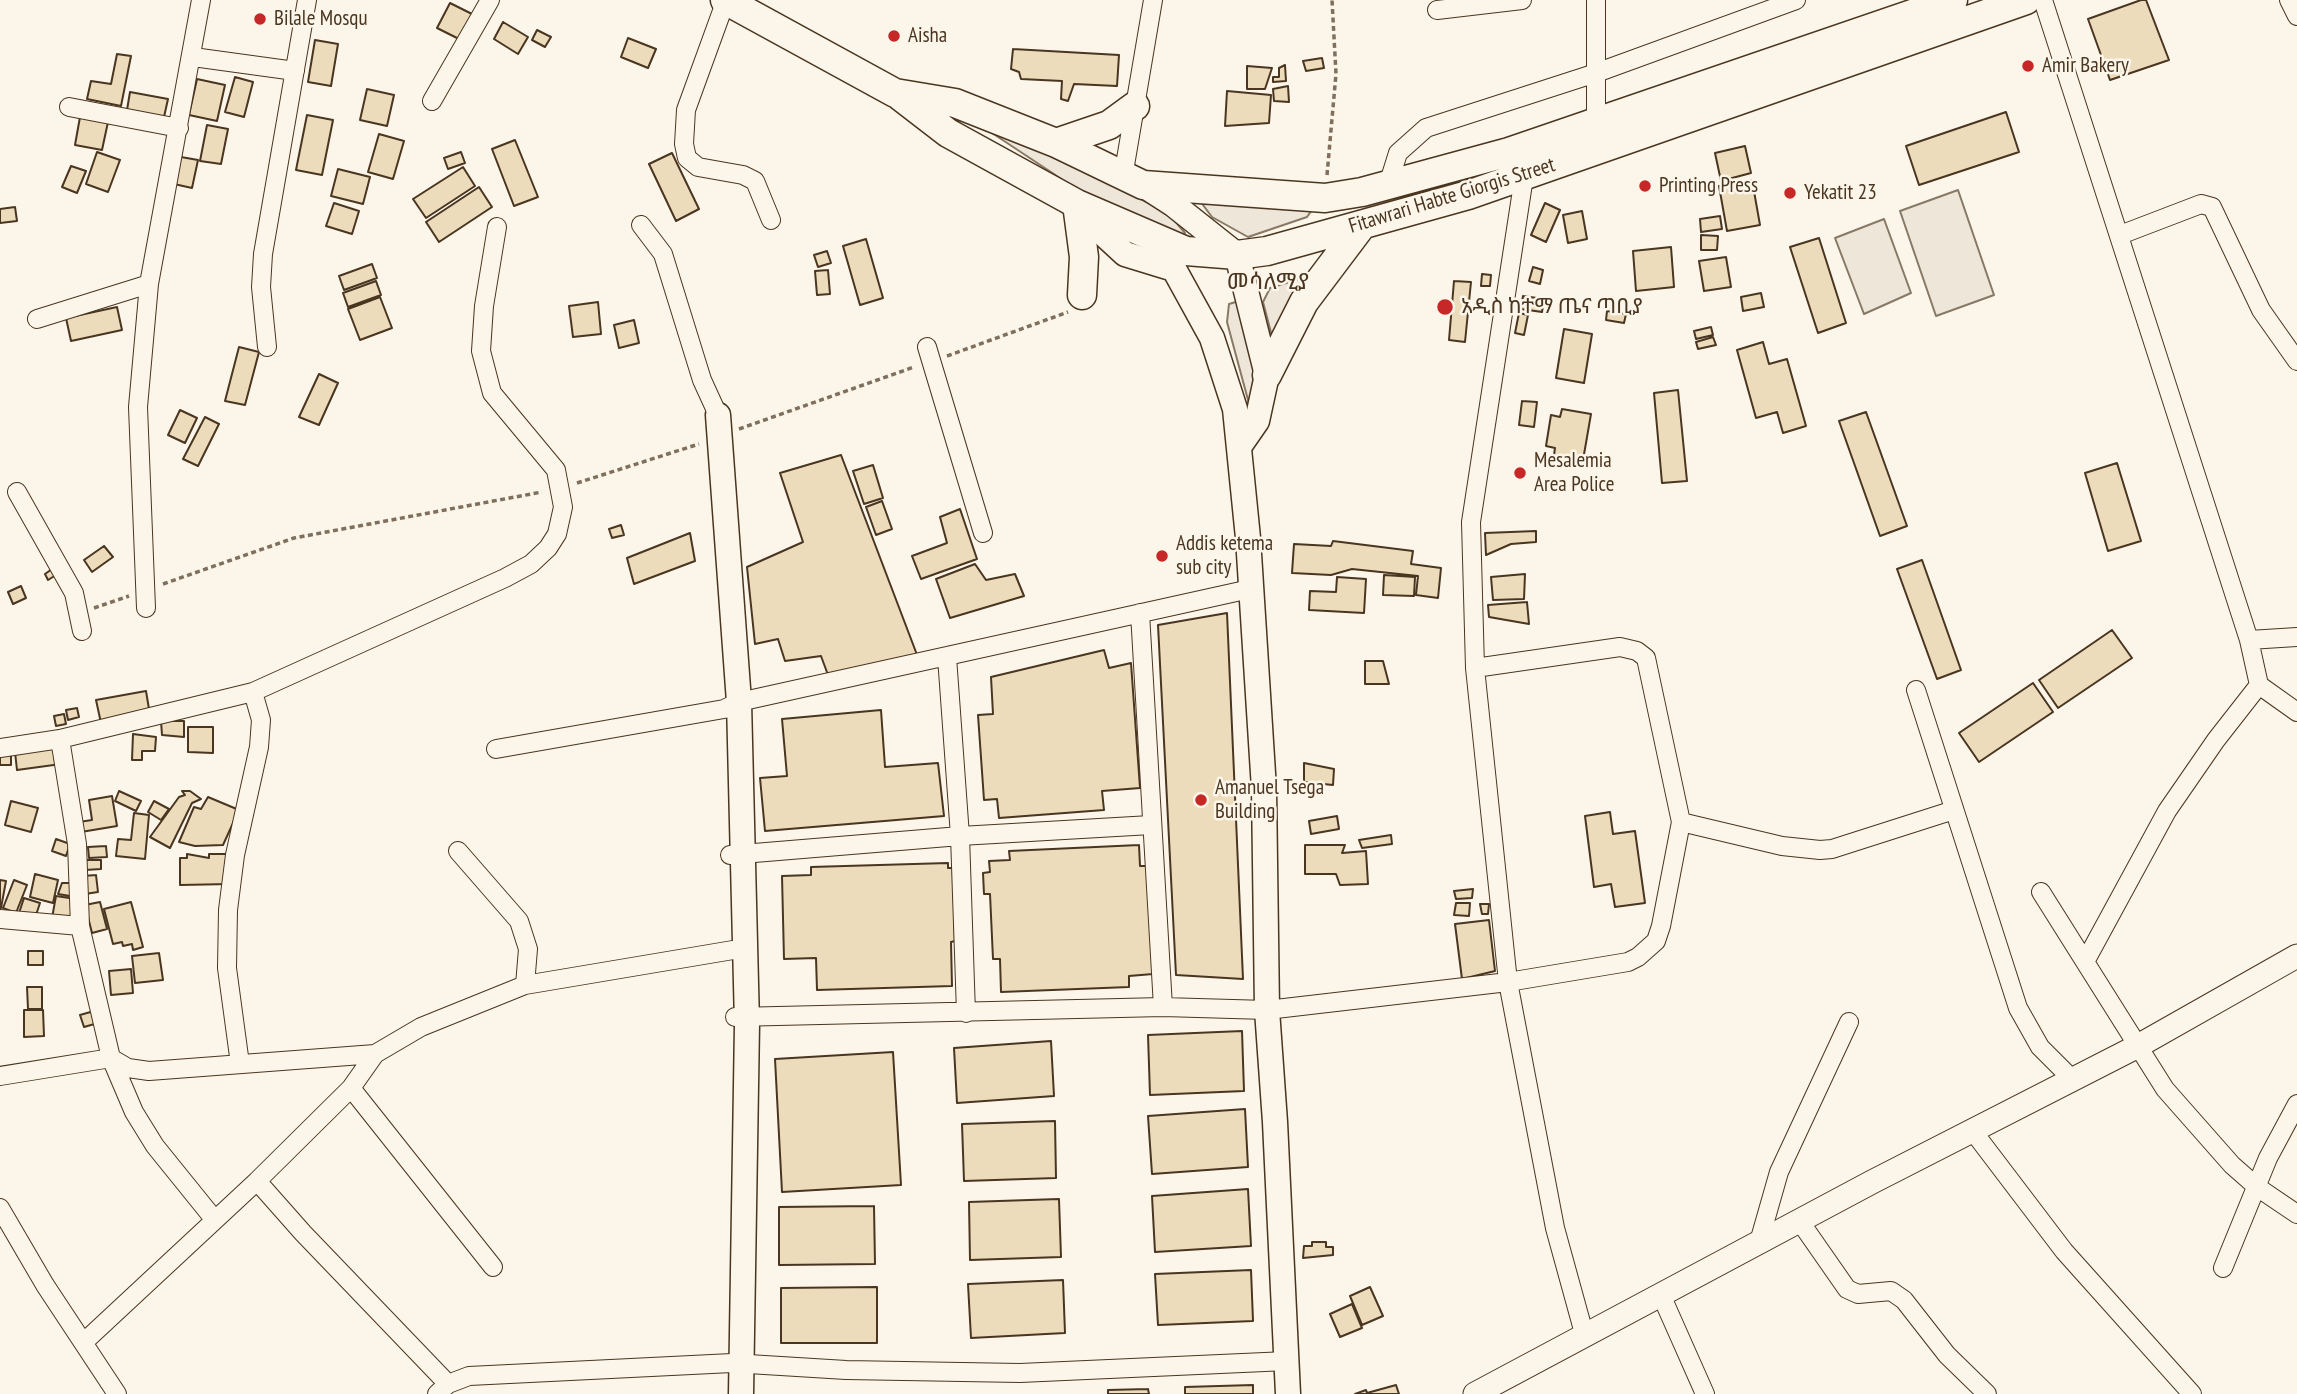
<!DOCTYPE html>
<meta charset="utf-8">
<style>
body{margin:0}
canvas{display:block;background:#fbf6e9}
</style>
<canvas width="2297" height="1394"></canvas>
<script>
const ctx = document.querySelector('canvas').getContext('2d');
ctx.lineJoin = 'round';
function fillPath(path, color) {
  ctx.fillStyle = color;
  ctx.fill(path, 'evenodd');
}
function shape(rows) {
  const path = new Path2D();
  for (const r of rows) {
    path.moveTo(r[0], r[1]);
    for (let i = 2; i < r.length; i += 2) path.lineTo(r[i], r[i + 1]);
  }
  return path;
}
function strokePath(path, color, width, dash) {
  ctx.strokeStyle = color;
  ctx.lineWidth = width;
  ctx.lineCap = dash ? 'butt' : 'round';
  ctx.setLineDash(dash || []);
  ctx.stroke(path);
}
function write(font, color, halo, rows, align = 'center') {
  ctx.font = font + ' "PT Sans Narrow","Noto Sans Ethiopic",sans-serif';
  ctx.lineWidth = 5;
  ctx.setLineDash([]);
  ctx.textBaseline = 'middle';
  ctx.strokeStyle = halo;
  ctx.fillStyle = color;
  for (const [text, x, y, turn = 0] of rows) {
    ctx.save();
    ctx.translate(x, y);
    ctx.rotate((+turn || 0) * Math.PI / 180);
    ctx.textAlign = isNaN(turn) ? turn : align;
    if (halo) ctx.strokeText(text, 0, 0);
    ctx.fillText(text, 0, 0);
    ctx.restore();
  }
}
const green = shape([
 [980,125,1082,168,1169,214,1185,233,1179,244,1075,188,980,125],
 [1958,190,1994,295,1936,316,1900,211,1958,190],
 [1197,197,1314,207,1307,217,1248,237,1212,217,1197,197],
 [1884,219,1911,293,1864,314,1835,238,1884,219],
 [1322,272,1274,344,1263,302,1270,288,1322,272],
 [1239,301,1259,349,1251,411,1227,322,1229,304,1239,301]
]);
const building = shape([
 [2141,0,2146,0,2169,60,2110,80,2088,19,2141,0],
 [450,3,472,14,459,39,437,28,450,3],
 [503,22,528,37,518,54,494,39,503,22],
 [537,30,551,37,545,47,532,40,537,30],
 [628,38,656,49,648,68,621,57,628,38],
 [315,40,338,44,331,86,308,82,315,40],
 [1013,49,1119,55,1117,86,1074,84,1068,101,1061,99,1062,81,1021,79,1019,72,1011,69,1013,49],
 [117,54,131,56,121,106,87,99,91,81,111,84,117,54],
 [1322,58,1324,68,1306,71,1303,61,1322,58],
 [1285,65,1286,81,1273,82,1273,77,1279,77,1279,68,1285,65],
 [1247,66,1272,68,1265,89,1247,89,1247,66],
 [235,77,253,82,244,117,225,112,235,77],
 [197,79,225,85,217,121,189,115,197,79],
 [1288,86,1289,102,1274,101,1273,89,1288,86],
 [367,89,394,95,387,126,360,120,367,89],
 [1227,91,1271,95,1269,123,1225,126,1227,91],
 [130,92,168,99,164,117,127,110,130,92],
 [2006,112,2019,152,1919,185,1906,146,2006,112],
 [307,115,333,120,322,175,296,170,307,115],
 [80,117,108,122,102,150,75,145,80,117],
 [207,125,228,129,221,164,200,161,207,125],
 [379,134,404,141,393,179,368,172,379,134],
 [515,140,538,197,514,206,492,149,515,140],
 [1745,146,1751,173,1721,181,1715,153,1745,146],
 [97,152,120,160,108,192,86,184,97,152],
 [461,152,465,163,448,169,444,158,461,152],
 [672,153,699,209,676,221,649,164,672,153],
 [181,157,198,160,192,188,174,184,181,157],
 [71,166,86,171,77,193,62,187,71,166],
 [463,167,475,186,426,218,413,199,463,167],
 [338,169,370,177,363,204,331,196,338,169],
 [1752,180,1760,225,1727,231,1719,186,1752,180],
 [479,187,492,207,439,242,426,222,479,187],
 [334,203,359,211,352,234,326,226,334,203],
 [1545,203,1560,210,1546,242,1531,235,1545,203],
 [15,207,17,221,0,223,0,209,15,207],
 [1582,211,1587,239,1568,243,1563,215,1582,211],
 [1720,216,1722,229,1701,232,1700,219,1720,216],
 [1701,235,1718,236,1717,250,1701,250,1701,235],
 [1819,238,1846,323,1818,333,1790,247,1819,238],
 [866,239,883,298,860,305,843,246,866,239],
 [1671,247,1674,287,1636,291,1633,251,1671,247],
 [827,251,831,263,818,267,814,255,827,251],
 [1726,257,1731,287,1704,291,1699,261,1726,257],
 [372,264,377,278,344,290,339,276,372,264],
 [1533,267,1543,270,1540,284,1529,281,1533,267],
 [828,270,830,294,817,295,815,271,828,270],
 [1482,274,1491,275,1490,286,1481,286,1482,274],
 [376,281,381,295,348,307,343,293,376,281],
 [1454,281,1471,282,1465,342,1449,340,1454,281],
 [1761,293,1764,307,1743,311,1741,297,1761,293],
 [1523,296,1544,299,1542,312,1521,309,1523,296],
 [380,297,392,328,360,340,348,309,380,297],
 [598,302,601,334,573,337,569,306,598,302],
 [117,307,122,330,71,341,66,318,117,307],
 [1607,311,1626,314,1624,323,1606,320,1607,311],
 [1519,313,1528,315,1524,335,1515,333,1519,313],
 [634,320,639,343,619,348,614,325,634,320],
 [1711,327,1713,335,1696,339,1694,331,1711,327],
 [1564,329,1592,334,1584,383,1556,378,1564,329],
 [1713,337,1716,345,1698,349,1696,342,1713,337],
 [1763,342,1769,364,1787,359,1806,426,1783,433,1777,412,1756,418,1737,350,1763,342],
 [239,347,259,352,245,405,225,401,239,347],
 [319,374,338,383,319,425,299,417,319,374],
 [1678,390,1687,481,1662,483,1654,393,1678,390],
 [1522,401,1537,402,1534,427,1519,425,1522,401],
 [1562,409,1591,414,1582,466,1553,462,1555,448,1546,446,1551,415,1560,417,1562,409],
 [180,410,197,418,185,443,168,435,180,410],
 [1866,412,1907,526,1880,536,1839,421,1866,412],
 [205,417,219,424,198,466,183,459,205,417],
 [841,455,919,660,828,675,821,656,785,661,778,639,755,644,747,567,803,542,780,473,841,455],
 [2117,463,2141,541,2108,551,2085,473,2117,463],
 [873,465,883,498,864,504,853,471,873,465],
 [882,501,892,529,876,535,866,507,882,501],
 [960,509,977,559,921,579,912,556,947,543,940,517,960,509],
 [621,525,624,535,612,538,609,529,621,525],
 [1536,531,1536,542,1511,544,1486,555,1485,533,1536,531],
 [690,533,695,561,634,584,627,558,690,533],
 [1333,541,1413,551,1411,564,1441,568,1438,598,1416,595,1418,576,1352,569,1331,575,1292,573,1294,544,1331,546,1333,541],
 [104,546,113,557,92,572,84,560,104,546],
 [1922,560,1961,670,1937,679,1897,569,1922,560],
 [975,564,986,580,1015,574,1024,596,950,618,936,579,975,564],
 [52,569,56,575,48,580,45,574,52,569],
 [1525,574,1524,599,1493,600,1491,577,1525,574],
 [1384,575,1415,577,1414,596,1383,595,1384,575],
 [1337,577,1366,579,1364,613,1309,610,1310,591,1336,592,1337,577],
 [21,586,26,598,13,604,8,592,21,586],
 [1527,602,1529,624,1489,617,1488,605,1527,602],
 [1227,613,1243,979,1176,975,1158,625,1227,613],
 [2112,630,2132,658,2058,708,2039,680,2112,630],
 [1104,650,1109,668,1131,663,1140,788,1102,791,1104,810,999,818,997,799,984,800,978,715,993,714,991,677,1104,650],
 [1365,661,1383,661,1389,684,1365,684,1365,661],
 [2033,683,2053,712,1979,762,1959,733,2033,683],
 [146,691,150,715,101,723,96,700,146,691],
 [77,708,79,717,68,720,66,710,77,708],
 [881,710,885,767,938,763,944,816,765,831,760,778,787,776,782,719,881,710],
 [64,714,66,724,56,726,54,716,64,714],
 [161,721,184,721,184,737,162,735,161,721],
 [188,727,213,727,213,753,188,752,188,727],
 [133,734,156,737,155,751,142,751,142,760,132,760,133,734],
 [58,745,61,764,17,770,15,752,58,745],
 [0,752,11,752,11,765,0,765,0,752],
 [1304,763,1334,769,1333,785,1304,782,1304,763],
 [119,791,141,801,136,811,115,801,119,791],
 [182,791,190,791,201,799,192,803,170,848,150,837,179,797,185,795,182,791],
 [112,796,117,826,81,832,79,822,92,820,89,800,112,796],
 [208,797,239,810,223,845,195,846,179,842,194,807,201,809,208,797],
 [11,801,38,808,31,832,5,825,11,801],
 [154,801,169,809,161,820,148,812,154,801],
 [1610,812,1613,834,1635,831,1645,903,1615,907,1611,884,1594,887,1585,816,1610,812],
 [134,813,149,815,145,859,116,856,118,839,131,840,134,813],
 [1337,816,1339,829,1311,834,1309,821,1337,816],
 [1391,835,1392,844,1362,848,1359,840,1391,835],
 [56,839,70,844,66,856,52,851,56,839],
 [1139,845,1140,866,1148,866,1153,974,1129,976,1129,987,1001,992,1000,959,993,959,990,894,984,894,983,873,990,872,989,861,1010,860,1009,851,1139,845],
 [1305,845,1345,845,1342,853,1366,851,1368,884,1340,885,1336,874,1305,874,1305,845],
 [106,846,107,857,89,858,88,847,106,846],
 [187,854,209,858,209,854,230,854,230,884,180,885,180,858,187,858,187,854],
 [85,860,101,860,101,869,85,870,85,860],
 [948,863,948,868,953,868,955,941,951,942,952,986,817,990,816,958,784,959,782,876,811,875,811,867,948,863],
 [35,874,58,880,53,903,30,897,35,874],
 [96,875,98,892,85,894,83,876,96,875],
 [0,880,6,881,1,908,0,908,0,880],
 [14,880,27,885,16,913,3,908,14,880],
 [62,883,75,883,76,897,58,894,62,883],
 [1473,889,1472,898,1456,899,1454,891,1473,889],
 [56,896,76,899,72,922,52,918,56,896],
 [24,898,40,903,35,918,19,913,24,898],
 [100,902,107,929,92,933,85,905,100,902],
 [131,902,143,947,133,950,132,944,123,946,122,942,113,944,104,909,131,902],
 [1456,903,1470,903,1469,916,1454,915,1456,903],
 [1480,904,1489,904,1488,914,1482,914,1480,904],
 [1489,920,1495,971,1462,979,1455,924,1489,920],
 [28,951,43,951,43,965,28,965,28,951],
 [159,953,163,980,135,983,132,956,159,953],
 [131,969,133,993,111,995,109,971,131,969],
 [27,987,42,987,42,1009,28,1009,27,987],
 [24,1010,43,1010,44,1036,24,1037,24,1010],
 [94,1011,98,1023,84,1027,80,1015,94,1011],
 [1242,1031,1244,1091,1150,1095,1148,1035,1242,1031],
 [1051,1041,1054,1096,957,1103,954,1048,1051,1041],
 [893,1052,901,1185,782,1192,775,1059,893,1052],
 [1245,1109,1248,1167,1152,1174,1148,1116,1245,1109],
 [1055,1121,1056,1178,964,1181,962,1124,1055,1121],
 [1248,1189,1251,1246,1155,1252,1152,1196,1248,1189],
 [1059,1199,1061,1257,970,1260,969,1202,1059,1199],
 [874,1206,875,1264,779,1265,779,1207,874,1206],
 [1312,1242,1326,1242,1326,1247,1333,1247,1333,1255,1303,1258,1304,1246,1312,1246,1312,1242],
 [1251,1270,1253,1321,1158,1325,1155,1274,1251,1270],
 [1063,1280,1065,1333,971,1338,968,1284,1063,1280],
 [877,1287,877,1343,781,1343,781,1288,877,1287],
 [1370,1287,1383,1316,1362,1325,1350,1296,1370,1287],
 [1352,1304,1362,1328,1340,1337,1330,1314,1352,1304],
 [1253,1385,1253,1394,1185,1394,1185,1387,1253,1385],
 [1396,1385,1399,1394,1355,1394,1366,1390,1367,1393,1396,1385],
 [1148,1389,1149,1394,1108,1394,1108,1390,1148,1389]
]);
const path = shape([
 [1327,175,1336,74,1332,0],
 [947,356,1068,312],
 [739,429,914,367],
 [577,483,699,444],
 [163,584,294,538,542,492],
 [94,608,129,596]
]);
const minor = shape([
 [726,0,686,110,684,144,687,158,698,167,743,175,755,181,771,220],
 [2043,0,2249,640,2259,685,2297,712],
 [2289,0,2297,16],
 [1437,10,1522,0],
 [193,57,295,71],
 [432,101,490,0],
 [69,107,179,128],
 [1596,129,1596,0],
 [1123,177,1153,0],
 [1524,177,1471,522,1475,668,1508,982,1555,1228,1585,1337],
 [1388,185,1398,153,1426,128,1596,73,1796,0],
 [641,225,663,254,702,380,718,415],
 [2120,235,2201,204,2212,207,2261,310,2297,361],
 [37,319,149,284],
 [267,347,261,287,263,254,307,0],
 [927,347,983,533],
 [17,492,74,593,82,631],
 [146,608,138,407,149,284,201,0],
 [1140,613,1163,1007],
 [2249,640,2297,637],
 [947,657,960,836,966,1013],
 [1916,690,2018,1008,2040,1047,2072,1079],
 [60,739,77,844,80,926,111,1058,134,1112,155,1146,214,1219],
 [0,748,60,739,253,692,505,578,531,564,548,548,557,534,563,507,556,470,492,393,481,351,484,306,497,227],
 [496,749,724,709,739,702,1250,589],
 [1681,822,1782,846,1820,850,1832,849,1954,810],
 [458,851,519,921,528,949,525,985],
 [730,855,960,836,1151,825],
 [2041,892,2165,1089,2232,1165,2257,1187,2297,1214],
 [0,919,80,926],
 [2086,960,2167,811,2216,740,2259,685],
 [735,1017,1163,1007,1267,1010,1508,982,1628,962,1638,957,1656,941,1661,926,1681,822,1646,658,1637,651,1620,647,1475,668],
 [240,1064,227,968,228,910,235,855,259,747,261,720,253,692],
 [0,1076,111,1058,128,1068,149,1071,375,1054],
 [351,1088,493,1267],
 [1972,1130,2064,1251,2192,1394],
 [257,1181,303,1233,448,1384],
 [0,1208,45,1285,117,1394],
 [1801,1223,1847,1289,1858,1294,1891,1291,1904,1300,1947,1355,1987,1394],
 [1759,1242,1779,1172,1849,1022],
 [2223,1268,2268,1158,2297,1104],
 [1662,1297,1705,1394],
 [84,1342,257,1181,351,1088,375,1054,421,1027,525,985,733,950],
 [437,1394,448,1384,469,1376,732,1363,846,1370,1020,1373,1287,1361]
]);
const tertiary = shape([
 [1475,1394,1872,1182,2138,1046,2297,956]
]);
const secondary = shape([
 [1143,185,1174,205,1237,255,1267,375,1257,421,1239,447],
 [1087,208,1099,230,1125,254,1174,269,1212,338,1235,409,1248,538,1264,789,1267,1010,1275,1122,1288,1394],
 [718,415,739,702,747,1024,741,1394]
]);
const primary = shape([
 [725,0,895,93,955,103,1056,143,1143,185,1325,198,1362,192,1509,152,1953,0],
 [900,96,948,133,1077,204,1186,251,1237,255,1267,251,1468,195,2026,0],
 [1056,143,1109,125,1135,106],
 [1077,204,1084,257,1082,295],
 [1267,375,1304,302,1362,225]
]);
const markers = [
 [260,19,7,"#c62828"],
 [894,36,7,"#c62828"],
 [2028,66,7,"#c62828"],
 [1645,186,7,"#c62828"],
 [1790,193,7,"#c62828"],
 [1445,307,9,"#c62828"],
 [1520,473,7,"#c62828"],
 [1162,556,7,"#c62828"],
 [1201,800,7,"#c62828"]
];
const poiNames = [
 ["Bilale Mosqu",274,19],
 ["Aisha",908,36],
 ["Amir Bakery",2042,66],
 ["Printing Press",1659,186],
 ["Yekatit 23",1804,193],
 ["አዲስ ከተማ ጤና ጣቢያ",1461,307],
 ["Mesalemia",1534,461],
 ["Area Police",1534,485],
 ["Addis ketema",1176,544],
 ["sub city",1176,568],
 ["Amanuel Tsega",1215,788],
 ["Building",1215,812]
];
const streetNames = [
 ["Fitawrari Habte Giorgis Street",1452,196,-17]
];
const neighbourhoodNames = [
 ["መሳለሚያ",1268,282]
];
fillPath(green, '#ede6d9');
strokePath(green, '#887966', 2);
fillPath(building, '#ecdcbc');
strokePath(building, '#4a3520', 2);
strokePath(minor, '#4a3520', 20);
strokePath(tertiary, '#4a3520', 25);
strokePath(secondary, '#4a3520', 27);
strokePath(primary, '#4a3520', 31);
strokePath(path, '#7f6f5c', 3.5, [5, 3.5]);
strokePath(minor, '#fbf6e9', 18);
strokePath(tertiary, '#fbf6e9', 23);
strokePath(secondary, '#fbf6e9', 24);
strokePath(primary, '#fbf6e9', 28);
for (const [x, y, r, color] of markers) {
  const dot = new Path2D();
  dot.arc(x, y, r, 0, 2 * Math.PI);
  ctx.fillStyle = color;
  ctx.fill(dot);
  strokePath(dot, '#fbf6e9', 2.5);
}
write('21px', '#4a3520', '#fbf6e9', poiNames, 'left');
write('21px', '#4a3520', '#fbf6e9', streetNames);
write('23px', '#4a3520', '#fbf6e9', neighbourhoodNames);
</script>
